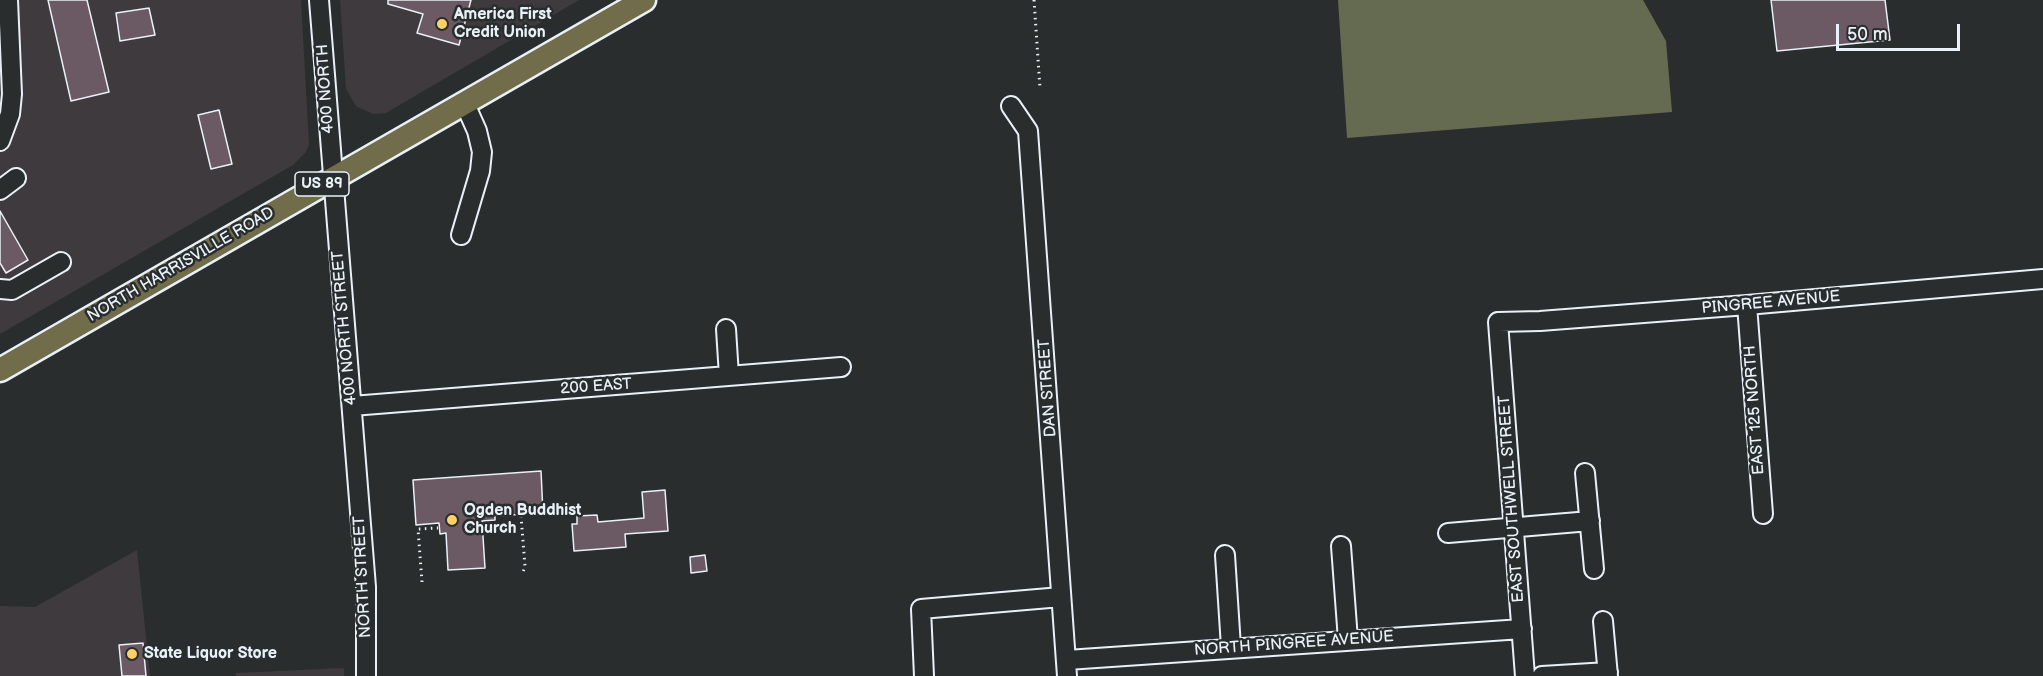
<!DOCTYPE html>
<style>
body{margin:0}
#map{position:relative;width:2043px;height:676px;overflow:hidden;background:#2a2d2e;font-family:"Balsamiq Sans",sans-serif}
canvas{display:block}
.scale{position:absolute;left:1836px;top:24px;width:124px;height:27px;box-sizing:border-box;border:3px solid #e8f1f8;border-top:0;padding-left:8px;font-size:18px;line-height:21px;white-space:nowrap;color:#e8f1f8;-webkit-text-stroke:4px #2a2d2e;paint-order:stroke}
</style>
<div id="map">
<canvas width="2043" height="676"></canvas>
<div class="scale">50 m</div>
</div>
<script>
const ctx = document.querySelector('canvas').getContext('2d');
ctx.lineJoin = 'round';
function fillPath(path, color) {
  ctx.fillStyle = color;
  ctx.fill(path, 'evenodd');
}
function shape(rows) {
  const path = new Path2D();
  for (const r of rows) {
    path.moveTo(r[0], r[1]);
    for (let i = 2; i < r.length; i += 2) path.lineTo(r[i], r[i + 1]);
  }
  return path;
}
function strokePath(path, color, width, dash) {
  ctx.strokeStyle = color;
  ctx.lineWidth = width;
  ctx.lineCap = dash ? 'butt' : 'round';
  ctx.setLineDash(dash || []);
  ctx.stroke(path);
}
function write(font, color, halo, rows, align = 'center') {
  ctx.font = font + ' "Balsamiq Sans",sans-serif';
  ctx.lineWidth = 5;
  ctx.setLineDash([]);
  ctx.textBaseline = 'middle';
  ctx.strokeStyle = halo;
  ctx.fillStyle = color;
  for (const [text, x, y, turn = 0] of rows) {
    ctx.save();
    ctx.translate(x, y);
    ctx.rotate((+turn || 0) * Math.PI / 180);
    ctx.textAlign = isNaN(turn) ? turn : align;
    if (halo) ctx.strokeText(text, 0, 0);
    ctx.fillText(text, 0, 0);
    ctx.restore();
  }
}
const built = shape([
 [0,0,301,0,309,144,306,152,293,165,0,334],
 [340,0,579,0,386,113,373,114,356,106,346,89],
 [137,550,150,676,0,676,0,606,35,607],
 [344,668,344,676,236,676,235,673]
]);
const green = shape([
 [1338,0,1643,0,1666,41,1672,112,1347,138]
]);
const building = shape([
 [48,0,87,0,109,92,71,101,48,0],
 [388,0,471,0,459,45,417,33,423,14,388,4,388,0],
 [1771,0,1885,0,1890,40,1777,51,1771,0],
 [149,8,155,35,120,41,116,13,149,8],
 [219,110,232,164,211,169,198,115,219,110],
 [0,211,28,260,6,273,0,263,0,211],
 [541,471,543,513,495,516,495,520,482,521,485,568,448,570,446,533,440,534,439,523,416,525,413,480,541,471],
 [665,490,668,531,625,534,626,547,574,551,572,524,577,524,577,516,597,515,598,522,644,518,642,492,665,490],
 [705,555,707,571,691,573,690,557,705,555],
 [143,643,146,676,122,676,119,645,143,643]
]);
const path = shape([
 [1034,0,1040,88],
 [521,516,525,566,522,575],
 [422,582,418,529,438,528]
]);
const minor = shape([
 [319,0,366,587,366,676],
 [1011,106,1028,131,1067,676],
 [0,141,10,114,12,94,8,0],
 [0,190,16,178],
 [461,235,480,171,482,152,477,131,465,104],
 [0,289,12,290,61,262],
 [1747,305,1763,514],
 [726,329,729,376],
 [352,406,841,367],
 [1585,473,1594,569],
 [1448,533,1590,521],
 [1341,546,1348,640],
 [1225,555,1231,647],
 [1603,621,1608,676],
 [1067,660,1522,629],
 [924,676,921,609,1061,597],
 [1525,676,1498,322,1540,321,1747,305,2043,279],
 [1542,676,1608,672]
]);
const major = shape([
 [0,370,644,0]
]);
const markers = [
 [442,24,6,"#ffd166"],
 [452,520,6,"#ffd166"],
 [132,654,6,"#ffd166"]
];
const shields = [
 [322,184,54]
];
const shieldNames = [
 ["US 89",322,184]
];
const poiNames = [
 ["America First",454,15],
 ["Credit Union",454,33],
 ["Ogden Buddhist",464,511],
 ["Church",464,529],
 ["State Liquor Store",144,654]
];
const streetNames = [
 ["400 NORTH",326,89,-94],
 ["NORTH HARRISVILLE ROAD",181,265,-30],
 ["PINGREE AVENUE",1771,303,-5],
 ["400 NORTH STREET",345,328,-95],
 ["200 EAST",596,387,-4],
 ["DAN STREET",1048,388,-94],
 ["EAST 125 NORTH",1755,410,-94],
 ["EAST SOUTHWELL STREET",1512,499,-94],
 ["NORTH STREET",363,577,-93],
 ["NORTH PINGREE AVENUE",1294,644,-4]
];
fillPath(built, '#3e3a3e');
fillPath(green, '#646b51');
fillPath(building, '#6b5a63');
strokePath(building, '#e8f1f8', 1.5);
strokePath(minor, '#e8f1f8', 22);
strokePath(major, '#e8f1f8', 27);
strokePath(path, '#e8f1f8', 3, [1.5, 4.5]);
strokePath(minor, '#2a2d2e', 18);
strokePath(major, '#716d4b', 22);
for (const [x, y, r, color] of markers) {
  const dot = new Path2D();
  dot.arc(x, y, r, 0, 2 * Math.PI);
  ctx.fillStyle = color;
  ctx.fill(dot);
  strokePath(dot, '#2a2d2e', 2);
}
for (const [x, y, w] of shields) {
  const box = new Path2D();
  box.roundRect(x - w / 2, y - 12, w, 24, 4.5);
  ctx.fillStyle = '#2a2d2e';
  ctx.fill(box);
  strokePath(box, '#e8f1f8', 1.5);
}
write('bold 15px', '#e8f1f8', null, shieldNames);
write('bold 16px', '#e8f1f8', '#2a2d2e', poiNames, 'left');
write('16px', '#e8f1f8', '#2a2d2e', streetNames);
</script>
